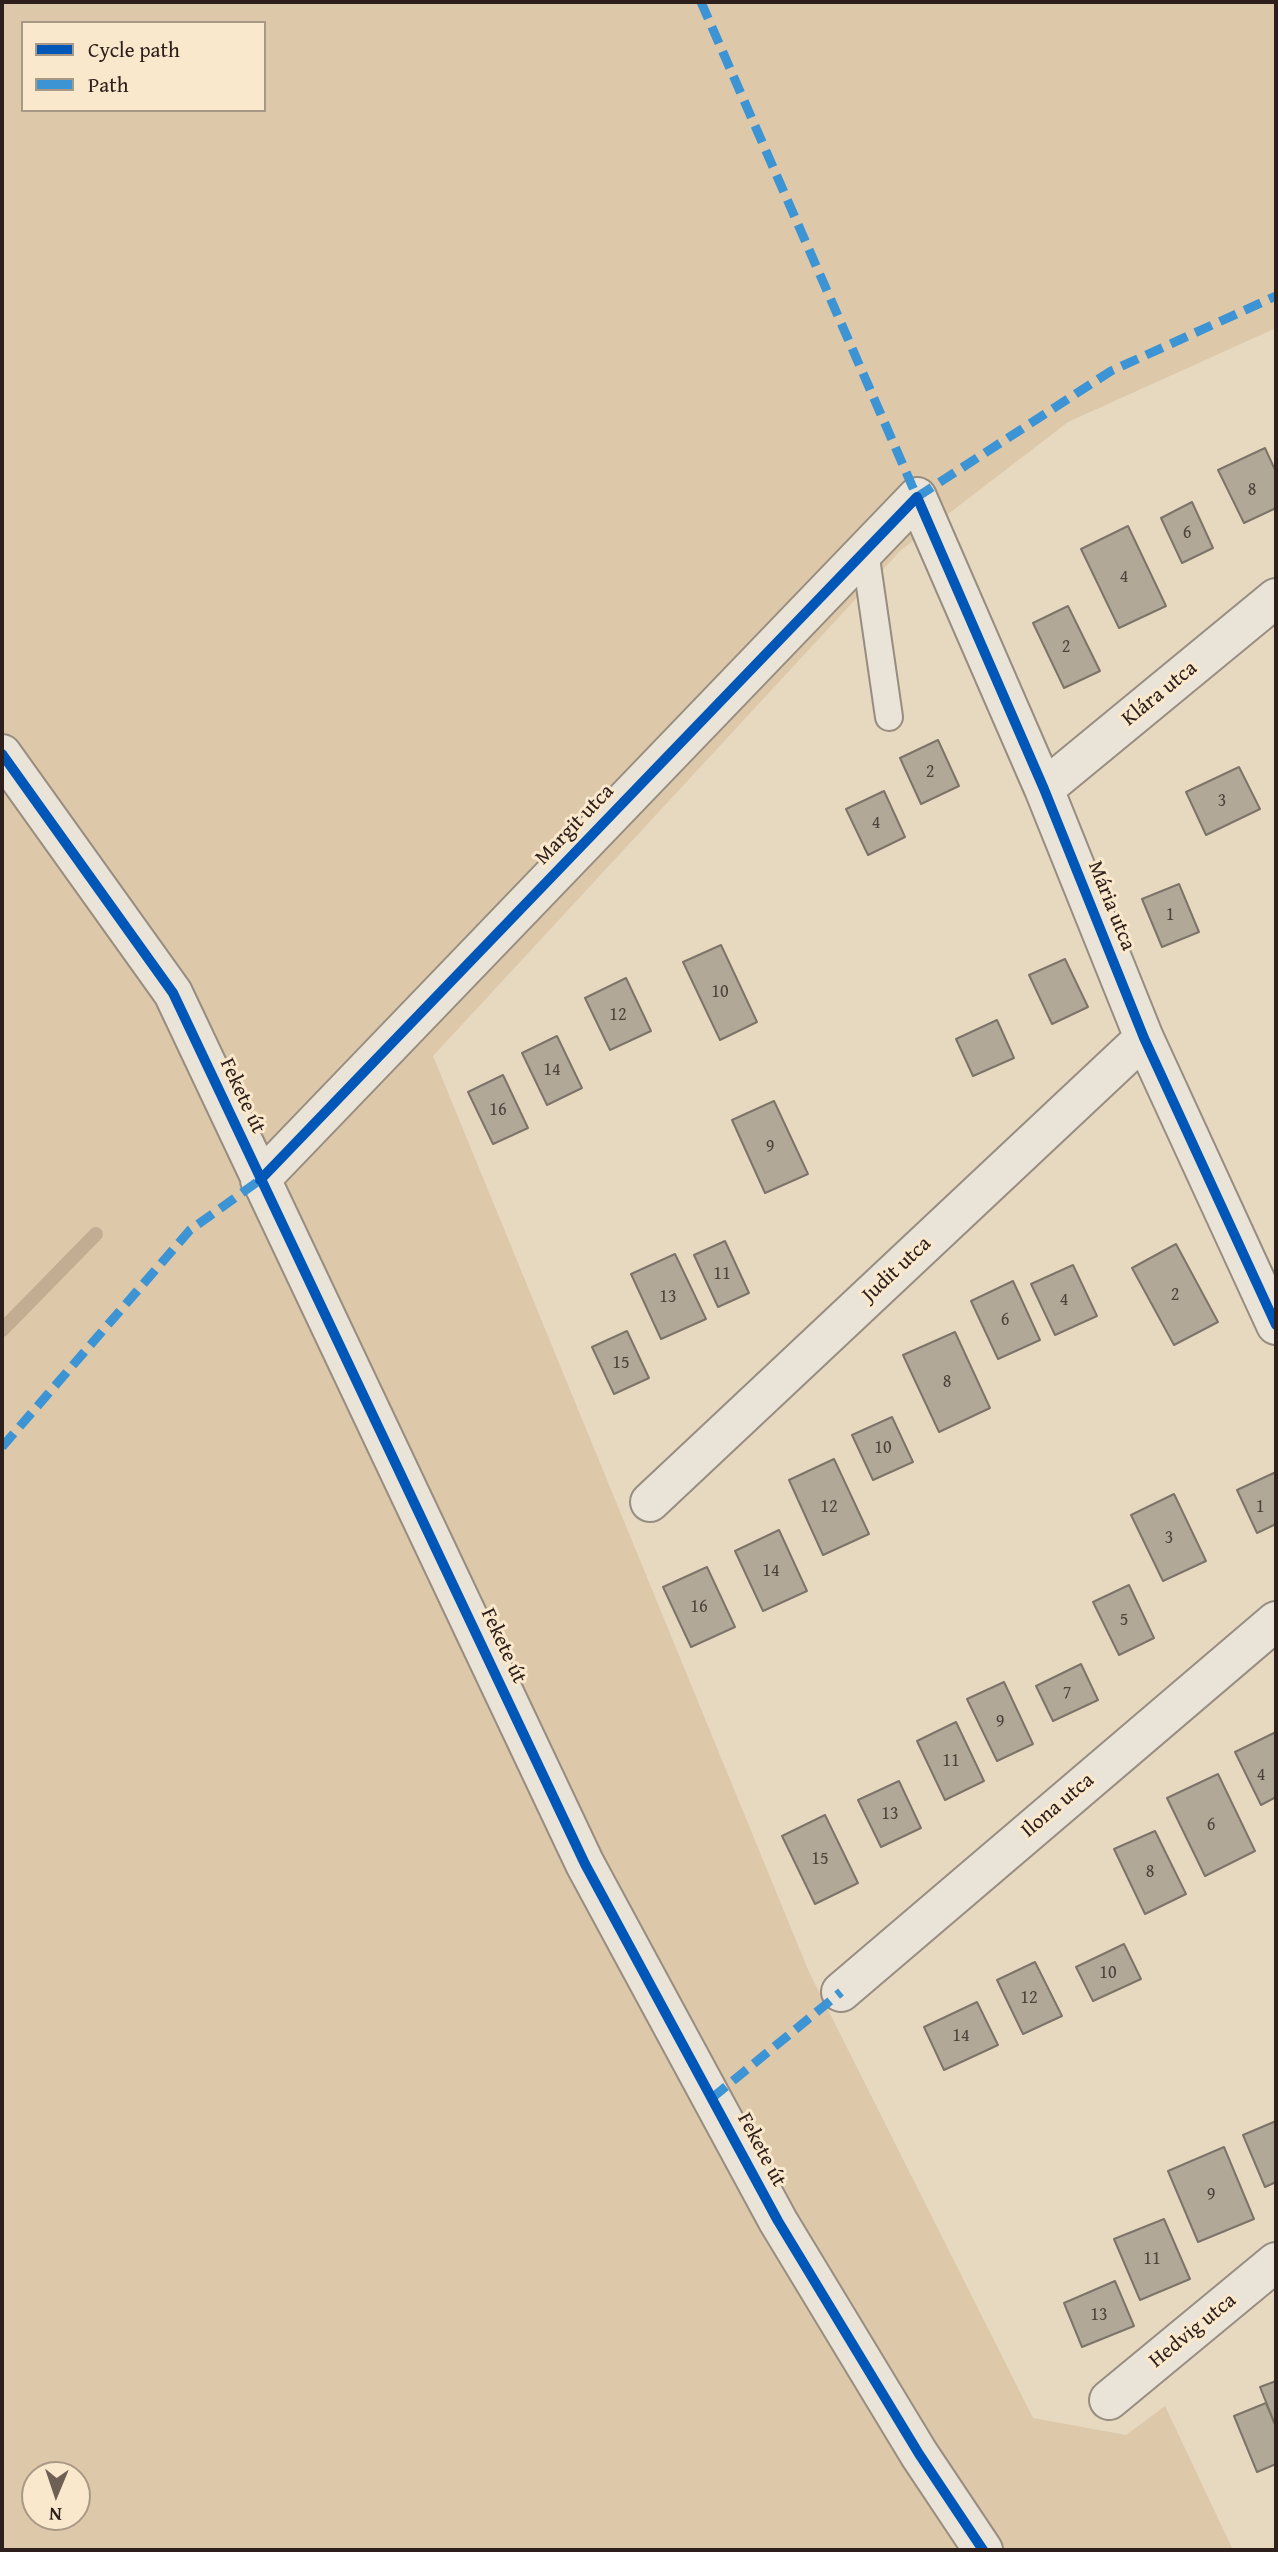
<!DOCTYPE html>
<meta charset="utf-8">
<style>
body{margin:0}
#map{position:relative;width:1278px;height:2552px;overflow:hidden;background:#e7d8c0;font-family:"Gentium Book Plus",serif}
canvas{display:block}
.frame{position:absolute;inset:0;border:4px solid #2d201c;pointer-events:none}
.legend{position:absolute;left:21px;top:21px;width:245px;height:91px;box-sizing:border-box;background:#fae8cc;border:2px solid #a89886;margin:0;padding:9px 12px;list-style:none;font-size:21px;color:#2d201c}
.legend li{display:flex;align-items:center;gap:14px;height:35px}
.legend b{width:35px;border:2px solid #a89886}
.north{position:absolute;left:21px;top:2461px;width:70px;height:70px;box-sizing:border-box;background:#fae8cc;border:2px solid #a89886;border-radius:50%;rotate:182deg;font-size:19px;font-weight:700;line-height:28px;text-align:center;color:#2d201c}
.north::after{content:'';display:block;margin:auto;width:24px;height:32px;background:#6e6055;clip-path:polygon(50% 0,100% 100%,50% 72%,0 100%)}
</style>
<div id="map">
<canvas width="1278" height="2552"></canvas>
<div class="frame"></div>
<ul class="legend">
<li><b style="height:9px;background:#0057b8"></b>Cycle path</li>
<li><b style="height:9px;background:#3c94d4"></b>Path</li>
</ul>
<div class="north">N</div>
</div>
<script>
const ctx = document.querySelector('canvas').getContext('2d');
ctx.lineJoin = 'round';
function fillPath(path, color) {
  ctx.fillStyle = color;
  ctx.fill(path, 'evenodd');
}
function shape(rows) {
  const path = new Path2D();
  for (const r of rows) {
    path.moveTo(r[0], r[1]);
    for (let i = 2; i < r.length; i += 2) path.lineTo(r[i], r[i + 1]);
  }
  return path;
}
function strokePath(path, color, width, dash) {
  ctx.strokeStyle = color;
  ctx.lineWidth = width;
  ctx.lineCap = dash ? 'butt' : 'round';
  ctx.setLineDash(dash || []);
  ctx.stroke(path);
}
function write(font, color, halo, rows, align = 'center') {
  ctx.font = font + ' "Gentium Book Plus",serif';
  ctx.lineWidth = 6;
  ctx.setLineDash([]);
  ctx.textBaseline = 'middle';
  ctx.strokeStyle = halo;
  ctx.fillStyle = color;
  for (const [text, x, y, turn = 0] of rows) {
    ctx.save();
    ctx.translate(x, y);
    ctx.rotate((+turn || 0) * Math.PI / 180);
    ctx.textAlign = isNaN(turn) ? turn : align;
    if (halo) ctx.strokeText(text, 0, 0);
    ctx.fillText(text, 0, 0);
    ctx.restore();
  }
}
const green = shape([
 [2,2,1276,2,1276,328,1068,422,900,551,433,1056,809,1972,1033,2418,1126,2435,1165,2406,1233,2550,2,2550],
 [23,23,264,23,264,110,23,110],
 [35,2475,77,2475,77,2517,35,2517]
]);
const stream = shape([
 [2,1330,96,1234]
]);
const building = shape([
 [1265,448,1276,472,1276,508,1244,523,1218,470,1265,448],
 [1192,502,1213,548,1182,563,1161,518,1192,502],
 [1128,526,1166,606,1119,628,1081,549,1128,526],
 [1068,606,1100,671,1064,688,1033,623,1068,606],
 [938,740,959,786,921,804,900,758,938,740],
 [1239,767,1260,809,1206,835,1186,792,1239,767],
 [884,791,905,837,868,855,846,809,884,791],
 [1179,884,1199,932,1162,947,1142,899,1179,884],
 [721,945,757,1022,720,1040,683,962,721,945],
 [1065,959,1088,1007,1052,1024,1029,975,1065,959],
 [626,978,651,1031,610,1050,585,998,626,978],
 [997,1020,1014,1058,973,1076,956,1039,997,1020],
 [557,1036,582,1088,547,1105,522,1053,557,1036],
 [503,1075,528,1128,493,1144,468,1092,503,1075],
 [774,1101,808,1174,765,1193,732,1120,774,1101],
 [725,1241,749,1293,718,1307,694,1255,725,1241],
 [1176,1244,1218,1322,1174,1345,1132,1268,1176,1244],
 [675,1254,706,1319,661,1339,631,1274,675,1254],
 [1073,1265,1097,1316,1055,1335,1031,1284,1073,1265],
 [1013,1281,1040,1340,998,1359,971,1301,1013,1281],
 [627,1331,649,1378,614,1394,592,1347,627,1331],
 [955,1332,990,1408,939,1432,903,1355,955,1332],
 [892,1417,913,1462,873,1480,852,1435,892,1417],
 [834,1459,869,1534,823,1555,789,1480,834,1459],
 [1276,1472,1276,1524,1257,1533,1237,1490,1276,1472],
 [1174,1494,1206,1561,1163,1581,1131,1515,1174,1494],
 [779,1530,807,1591,763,1611,735,1551,779,1530],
 [707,1567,735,1627,691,1647,663,1587,707,1567],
 [1129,1585,1154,1638,1119,1655,1093,1602,1129,1585],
 [1081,1664,1098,1700,1053,1721,1036,1686,1081,1664],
 [1004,1682,1033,1744,997,1761,967,1699,1004,1682],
 [956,1722,984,1781,945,1800,917,1741,956,1722],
 [1276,1732,1276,1797,1261,1805,1235,1752,1276,1732],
 [1218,1774,1255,1851,1205,1876,1167,1798,1218,1774],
 [899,1781,921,1828,881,1847,858,1800,899,1781],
 [825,1815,858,1883,815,1904,782,1836,825,1815],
 [1155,1831,1186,1894,1145,1914,1114,1849,1155,1831],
 [1124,1944,1141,1979,1093,2001,1076,1967,1124,1944],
 [1035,1962,1062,2016,1023,2034,997,1980,1035,1962],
 [977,2002,998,2045,944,2070,924,2027,977,2002],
 [1276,2121,1276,2182,1265,2187,1243,2135,1276,2121],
 [1224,2147,1254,2219,1198,2242,1168,2171,1224,2147],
 [1164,2219,1190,2279,1140,2300,1114,2239,1164,2219],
 [1115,2281,1134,2326,1082,2347,1064,2303,1115,2281],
 [1276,2381,1276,2427,1260,2387,1276,2381],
 [1266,2403,1276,2427,1276,2464,1257,2472,1234,2416,1266,2403]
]);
const lane = shape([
 [865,551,889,717]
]);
const street = shape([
 [2,754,173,993,585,1864,778,2221,919,2454,983,2550],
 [1044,789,1276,598],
 [260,1180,917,497,1044,789,1144,1038,1276,1325],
 [650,1502,1144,1038],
 [841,1992,1276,1621],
 [1109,2400,1276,2262]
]);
const quiet = shape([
 [701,2,917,497,1111,371,1276,296],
 [2,1447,190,1230,260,1180],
 [712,2098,841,1992]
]);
const cycleway = shape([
 [2,754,173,993,585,1864,778,2221,919,2454,983,2550],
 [260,1180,917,497,1044,789,1144,1038,1276,1325]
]);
const numberNames = [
 ["8",1252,490],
 ["6",1187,533],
 ["4",1124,577],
 ["2",1066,647],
 ["2",930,772],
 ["3",1222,801],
 ["4",876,823],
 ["1",1170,915],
 ["10",720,992],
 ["12",618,1015],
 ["14",552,1070],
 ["16",498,1110],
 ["9",770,1147],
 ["11",722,1274],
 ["2",1175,1295],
 ["13",668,1297],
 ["4",1064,1300],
 ["6",1005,1320],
 ["15",621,1363],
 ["8",947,1382],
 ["10",883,1448],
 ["12",829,1507],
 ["1",1260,1507],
 ["3",1169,1538],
 ["14",771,1571],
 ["16",699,1607],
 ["5",1124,1620],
 ["7",1067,1693],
 ["9",1000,1722],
 ["11",951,1761],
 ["4",1261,1775],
 ["13",890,1814],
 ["6",1211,1825],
 ["15",820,1859],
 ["8",1150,1872],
 ["10",1108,1973],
 ["12",1029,1998],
 ["14",961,2036],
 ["9",1211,2195],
 ["11",1152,2259],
 ["13",1099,2315]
];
const streetNames = [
 ["Klára utca",1160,694,-39],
 ["Margit utca",575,825,-46],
 ["Mária utca",1111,906,68],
 ["Fekete út",242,1096,65],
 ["Judit utca",897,1270,-43],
 ["Fekete út",503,1646,65],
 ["Ilona utca",1058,1806,-40],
 ["Fekete út",761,2150,62],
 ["Hedvig utca",1193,2331,-39]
];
fillPath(green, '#ddc8a9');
strokePath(stream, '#c2ad92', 14);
fillPath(building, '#b2a898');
strokePath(building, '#7d7469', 2);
strokePath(lane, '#978d80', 30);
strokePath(street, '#978d80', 42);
strokePath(lane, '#eae3d7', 26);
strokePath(street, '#eae3d7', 38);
strokePath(quiet, '#3c94d4', 9, [18, 9]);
strokePath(cycleway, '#0057b8', 10);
write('18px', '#4e423b', null, numberNames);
write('21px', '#2d201c', '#fae8cc', streetNames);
</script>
